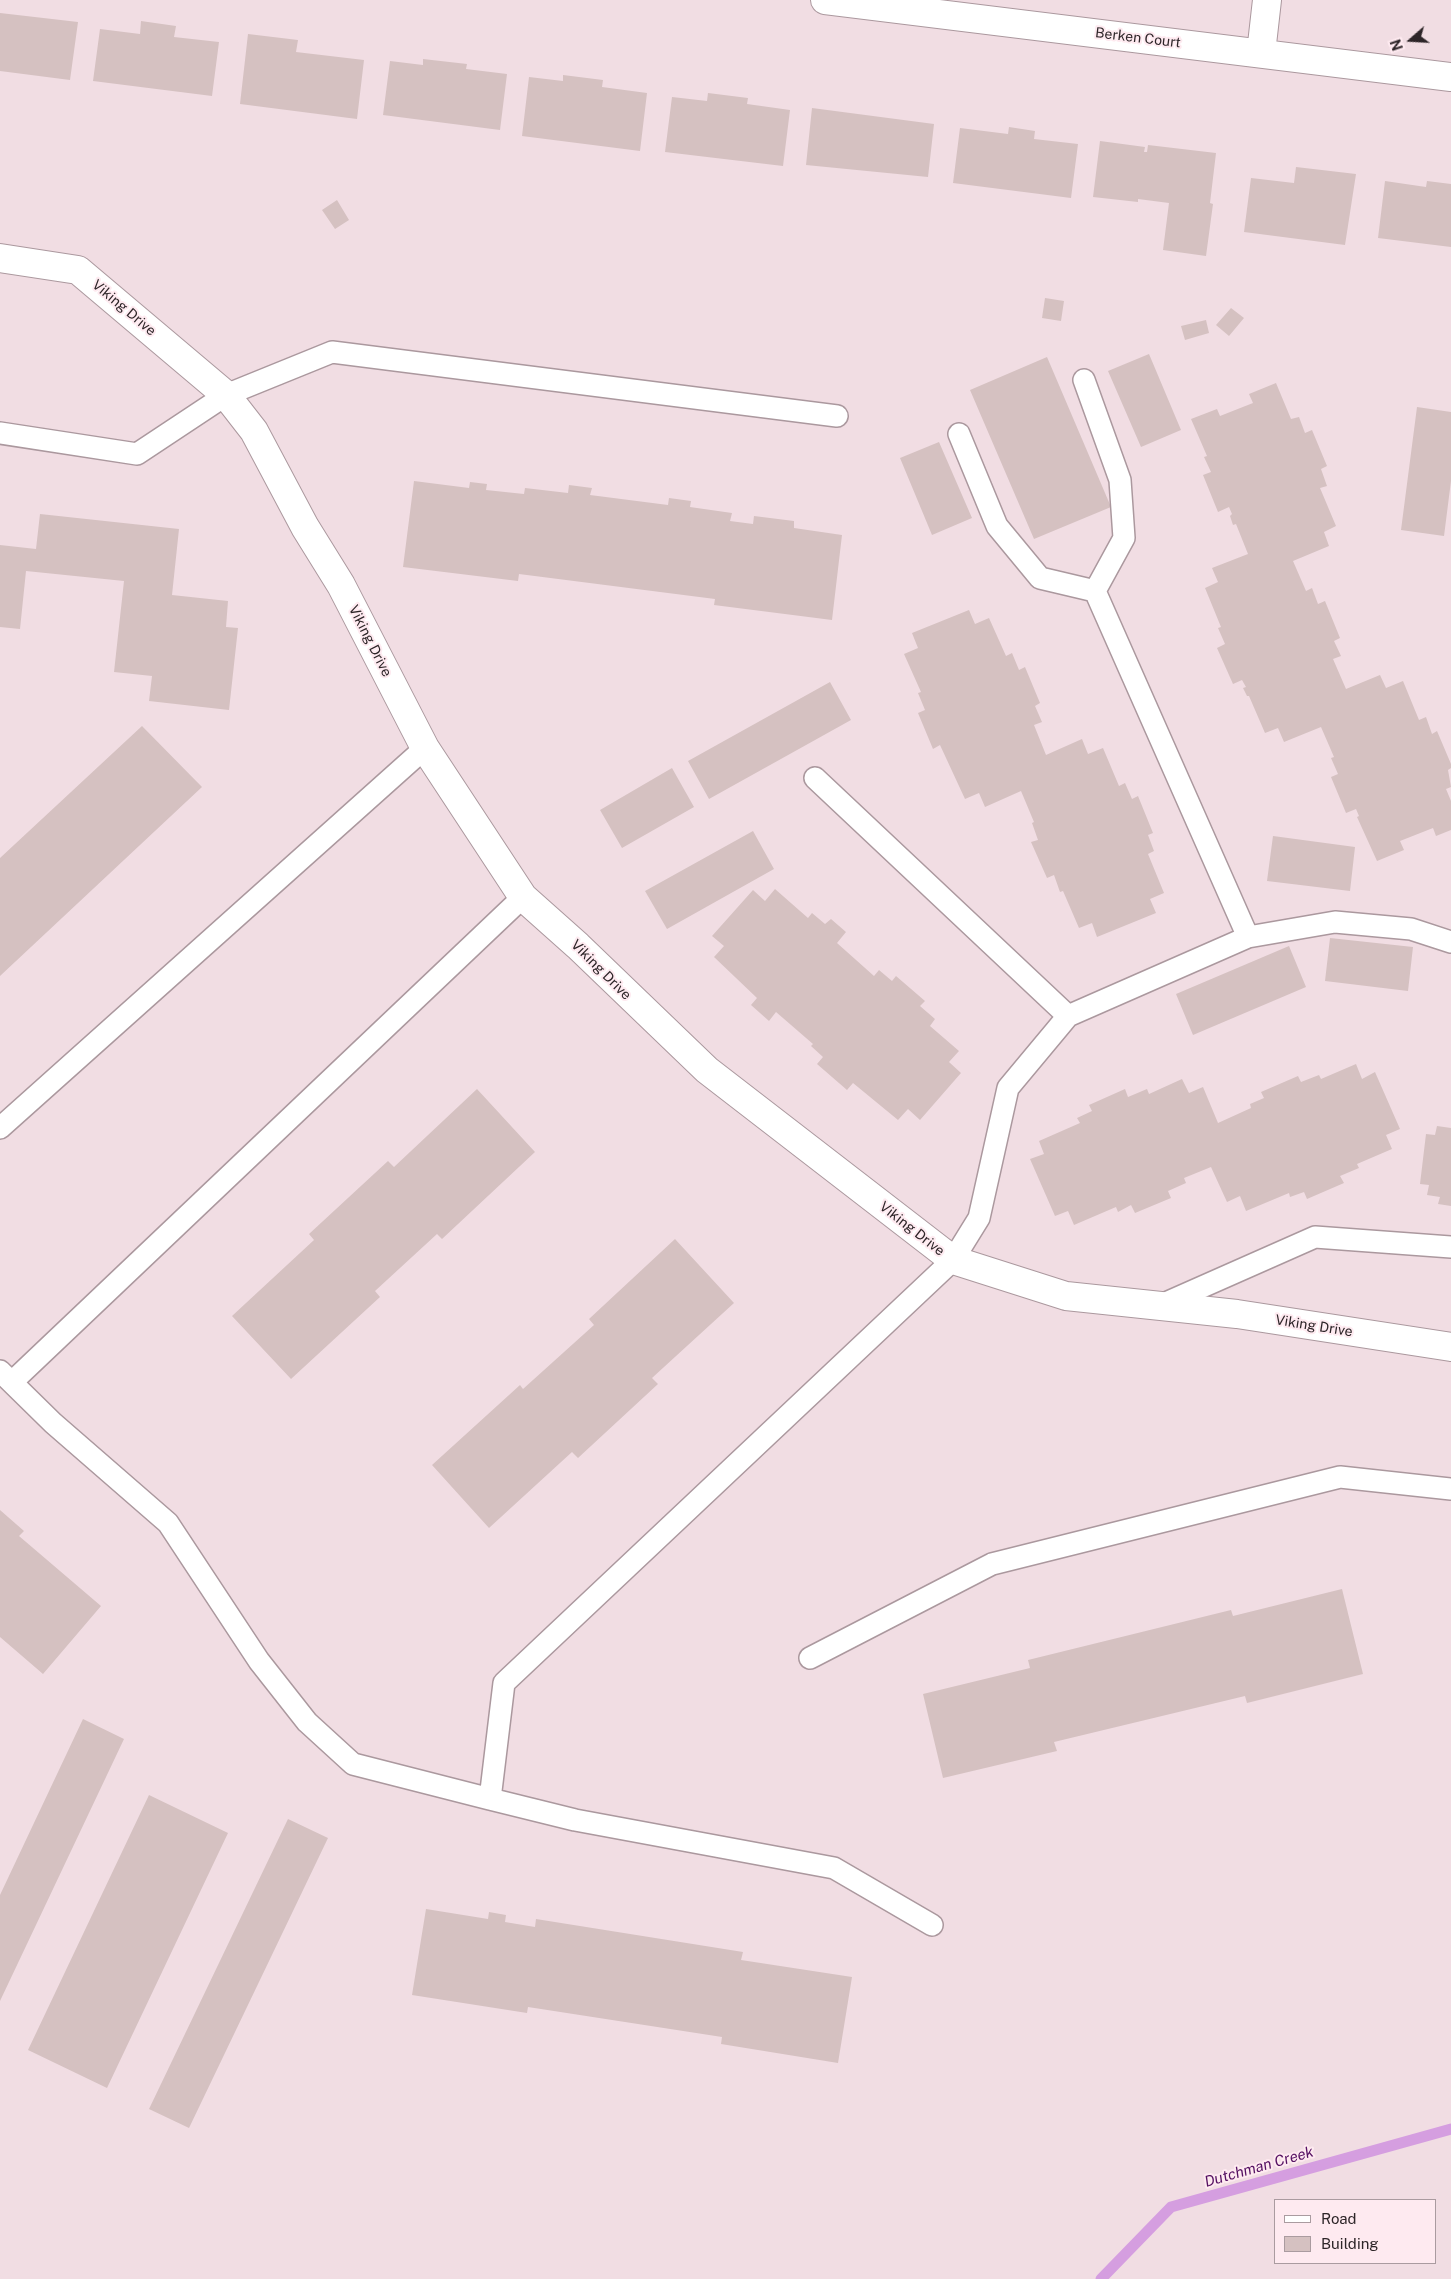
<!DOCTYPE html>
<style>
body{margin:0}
#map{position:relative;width:1451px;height:2279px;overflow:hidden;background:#f1dde3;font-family:"Public Sans",sans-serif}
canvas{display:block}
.legend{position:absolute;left:1274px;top:2199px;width:162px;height:65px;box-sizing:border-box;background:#feeaf0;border:1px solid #aa9ba0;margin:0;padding:6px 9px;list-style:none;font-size:15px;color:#2d2528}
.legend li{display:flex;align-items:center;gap:10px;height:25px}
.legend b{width:25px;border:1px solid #aa9ba0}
.north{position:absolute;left:1386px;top:15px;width:50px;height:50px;-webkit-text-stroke:4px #feeaf0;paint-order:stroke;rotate:251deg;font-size:14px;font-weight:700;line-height:20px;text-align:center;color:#2d2528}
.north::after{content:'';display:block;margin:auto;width:18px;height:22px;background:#2d2528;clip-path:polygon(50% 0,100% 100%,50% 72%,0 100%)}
</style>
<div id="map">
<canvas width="1451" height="2279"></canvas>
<ul class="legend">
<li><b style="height:6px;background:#fff"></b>Road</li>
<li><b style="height:14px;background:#d5c1c1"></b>Building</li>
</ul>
<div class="north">N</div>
</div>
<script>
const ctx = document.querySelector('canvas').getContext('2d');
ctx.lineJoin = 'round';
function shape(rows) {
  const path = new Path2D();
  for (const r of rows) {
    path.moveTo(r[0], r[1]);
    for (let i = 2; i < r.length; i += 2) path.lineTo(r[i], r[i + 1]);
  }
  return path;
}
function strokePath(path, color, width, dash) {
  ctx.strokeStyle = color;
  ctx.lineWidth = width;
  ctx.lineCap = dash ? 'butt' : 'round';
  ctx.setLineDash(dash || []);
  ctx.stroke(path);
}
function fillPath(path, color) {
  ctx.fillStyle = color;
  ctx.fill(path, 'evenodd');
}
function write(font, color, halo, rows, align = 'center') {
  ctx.font = font + ' "Public Sans",sans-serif';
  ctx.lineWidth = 4;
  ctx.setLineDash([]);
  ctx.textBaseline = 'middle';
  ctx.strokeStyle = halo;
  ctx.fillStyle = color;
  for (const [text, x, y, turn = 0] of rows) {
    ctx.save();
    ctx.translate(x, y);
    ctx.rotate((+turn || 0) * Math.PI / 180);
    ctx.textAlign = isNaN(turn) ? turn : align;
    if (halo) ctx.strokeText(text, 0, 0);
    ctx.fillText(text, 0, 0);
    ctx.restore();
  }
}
const stream = shape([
 [1101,2279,1171,2207,1451,2129]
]);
const building = shape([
 [0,13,78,22,70,80,0,71],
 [141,21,176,26,174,37,219,42,212,96,93,81,100,29,140,34],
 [248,34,298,40,296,52,364,60,357,119,240,104],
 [423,59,467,64,466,69,507,74,500,130,383,115,390,61,423,65],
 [563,75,603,80,602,87,647,93,640,151,522,136,529,77,563,81],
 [708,93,748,98,747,104,790,110,783,166,665,152,672,97,707,101],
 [812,108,934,124,928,177,806,165],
 [1009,127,1035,131,1034,139,1078,144,1071,198,953,183,960,128,1008,134],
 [1100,141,1145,147,1144,152,1147,152,1148,145,1216,153,1210,203,1213,204,1206,256,1163,250,1169,203,1138,199,1138,202,1093,197],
 [1296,167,1356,174,1345,245,1244,232,1251,178,1294,183],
 [1385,181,1426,187,1427,181,1451,184,1451,247,1378,238],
 [337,200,349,220,335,229,322,210],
 [1045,298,1064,301,1061,321,1042,318],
 [1231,308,1244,318,1229,336,1216,325],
 [1206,320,1209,333,1185,340,1181,326],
 [1149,354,1181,430,1141,447,1108,371],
 [1047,357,1111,507,1034,539,970,390],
 [1276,383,1291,419,1299,417,1305,433,1312,430,1327,466,1321,469,1327,486,1320,488,1336,526,1324,532,1329,546,1293,561,1306,591,1312,588,1318,604,1325,601,1340,638,1334,641,1341,656,1333,659,1346,689,1380,675,1386,688,1403,681,1419,720,1426,717,1432,734,1437,731,1451,764,1451,768,1448,770,1451,787,1446,789,1451,801,1451,830,1436,836,1433,828,1400,841,1404,850,1377,861,1357,817,1359,816,1356,809,1346,813,1331,777,1338,774,1331,758,1334,757,1321,727,1284,742,1278,728,1265,733,1249,696,1247,696,1243,688,1246,687,1242,680,1233,684,1217,648,1225,644,1218,628,1221,627,1205,588,1218,582,1212,568,1248,554,1236,524,1233,525,1230,516,1232,514,1229,507,1218,512,1203,475,1211,472,1204,457,1207,456,1191,419,1217,409,1220,416,1253,403,1249,394],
 [1417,407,1451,412,1451,481,1444,536,1401,530],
 [939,442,972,518,932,535,900,458],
 [414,481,469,488,470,482,487,484,486,490,524,494,525,488,568,493,569,485,592,488,590,495,668,505,669,498,691,501,690,507,732,513,730,521,753,524,754,516,794,521,794,528,842,535,832,620,714,605,715,599,519,574,518,581,403,567],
 [40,514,179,529,172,595,228,601,226,627,238,628,229,710,149,701,152,676,114,672,124,581,26,571,20,629,0,627,0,545,36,549],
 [969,610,975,624,989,618,1006,656,1012,653,1019,670,1025,667,1040,703,1035,706,1042,722,1034,725,1046,755,1082,739,1088,754,1103,748,1119,786,1125,783,1132,799,1138,796,1153,833,1148,835,1154,851,1148,854,1164,893,1150,899,1156,913,1097,937,1092,923,1079,928,1063,891,1060,892,1054,875,1047,878,1031,842,1038,840,1032,823,1034,822,1021,791,985,807,979,793,965,799,940,745,933,749,918,713,925,710,918,693,921,692,904,654,918,648,912,633],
 [830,682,851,720,709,799,688,761],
 [142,726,202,787,0,976,0,858],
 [672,768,694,807,622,848,600,810],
 [753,831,774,869,667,929,645,891],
 [1273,836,1355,847,1350,891,1267,881],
 [775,889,808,918,812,913,825,924,831,919,846,932,837,943,874,976,879,970,892,981,896,976,925,1001,920,1006,935,1019,930,1026,959,1051,949,1062,961,1073,920,1120,908,1109,898,1120,853,1083,847,1090,817,1064,823,1057,811,1046,813,1044,776,1012,769,1021,751,1005,757,998,714,957,724,946,712,936,753,890,765,901],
 [1330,938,1413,947,1408,991,1325,981],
 [1289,946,1306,987,1193,1035,1176,994],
 [1356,1064,1362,1079,1375,1072,1400,1129,1386,1135,1392,1149,1357,1164,1359,1168,1340,1176,1344,1183,1307,1199,1304,1192,1290,1197,1289,1193,1246,1211,1240,1196,1227,1202,1211,1167,1184,1178,1186,1183,1168,1191,1171,1198,1135,1213,1131,1205,1118,1212,1116,1207,1074,1225,1068,1211,1055,1216,1030,1159,1044,1154,1039,1141,1080,1123,1077,1118,1092,1111,1089,1105,1125,1089,1128,1097,1147,1089,1149,1094,1182,1079,1189,1093,1203,1087,1218,1123,1251,1108,1250,1104,1264,1098,1261,1092,1298,1076,1301,1082,1319,1075,1321,1079],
 [477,1089,535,1152,442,1239,437,1234,375,1291,380,1297,291,1379,232,1316,314,1240,309,1234,388,1161,394,1167],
 [1437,1126,1451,1128,1451,1206,1438,1204,1440,1197,1427,1195,1429,1185,1420,1184,1426,1134,1435,1135],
 [675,1239,734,1303,652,1378,658,1384,578,1458,572,1452,489,1528,432,1465,520,1385,523,1389,594,1325,589,1319],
 [0,1510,24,1531,19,1536,101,1606,43,1674,0,1637],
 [1342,1589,1363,1674,1247,1703,1245,1696,1054,1742,1057,1751,943,1778,923,1694,1030,1668,1028,1660,1231,1610,1233,1616],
 [83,1719,124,1739,0,2001,0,1895],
 [149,1795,228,1833,107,2088,28,2050],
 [288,1819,328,1838,189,2128,149,2109],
 [426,1909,488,1919,489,1912,506,1915,505,1922,535,1927,536,1919,743,1952,741,1960,852,1977,838,2063,721,2044,722,2037,528,2007,527,2013,412,1995]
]);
const service = shape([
 [1084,380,1120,480,1124,538,1095,591],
 [0,433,137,454,226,395,332,352,837,416],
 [959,434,997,526,1040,578,1095,591,1248,937],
 [815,778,1068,1016],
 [0,1128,425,748],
 [1159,1306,1315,1237,1451,1247],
 [0,1371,53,1423,168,1523,259,1661,307,1722,353,1764,490,1799,504,1683,953,1260,979,1218,1008,1088,1068,1016,1248,937,1335,922,1411,929,1451,942],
 [12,1382,523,897],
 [810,1658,992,1564,1340,1477,1451,1489],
 [490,1799,575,1820,834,1868,932,1925]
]);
const minor = shape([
 [825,0,1451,77],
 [1261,53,1267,0],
 [0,258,78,270,226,395,254,431,305,527,341,585,425,748,523,897,578,946,707,1070,953,1260,1066,1296,1237,1314,1451,1347]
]);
const streetNames = [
 ["Berken Court",1138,38,7],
 ["Viking Drive",124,308,40],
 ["Viking Drive",370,641,63],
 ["Viking Drive",601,970,45],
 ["Viking Drive",912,1229,38],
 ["Viking Drive",1314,1326,9]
];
const waterNames = [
 ["Dutchman Creek",1259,2167,-16]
];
strokePath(stream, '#d59ee0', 11);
fillPath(building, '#d5c1c1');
strokePath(service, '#ab989e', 24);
strokePath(minor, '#ab989e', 30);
strokePath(service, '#fff', 21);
strokePath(minor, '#fff', 28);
write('14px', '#2d2528', '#feeaf0', streetNames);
write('italic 15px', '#551162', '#feeaf0', waterNames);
</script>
